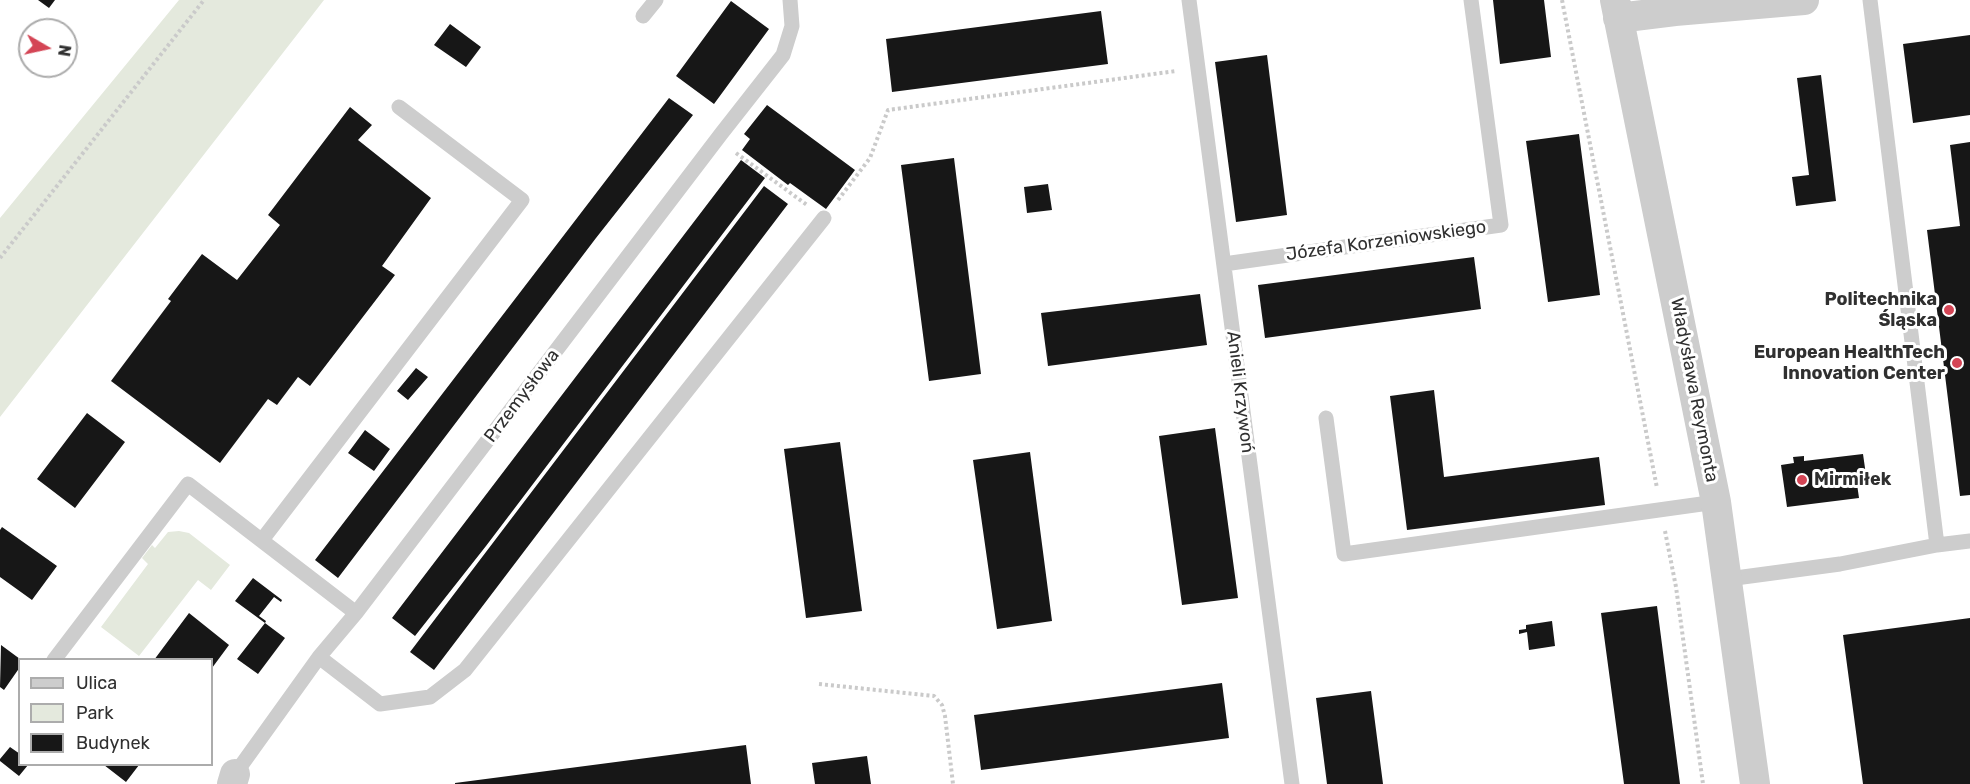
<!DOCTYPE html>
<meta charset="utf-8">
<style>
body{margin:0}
#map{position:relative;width:1970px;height:784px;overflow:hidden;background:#fff;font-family:Rubik,sans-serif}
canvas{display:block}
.legend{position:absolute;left:18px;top:658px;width:195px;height:108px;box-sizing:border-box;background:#fff;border:2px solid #acacac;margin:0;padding:8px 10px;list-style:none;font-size:18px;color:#303030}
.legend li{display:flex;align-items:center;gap:12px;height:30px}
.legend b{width:30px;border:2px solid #acacac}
.north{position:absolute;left:18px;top:18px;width:60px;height:60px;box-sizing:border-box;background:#fff;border:2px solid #acacac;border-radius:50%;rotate:99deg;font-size:16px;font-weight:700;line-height:24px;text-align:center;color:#303030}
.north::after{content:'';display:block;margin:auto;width:21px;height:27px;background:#d44555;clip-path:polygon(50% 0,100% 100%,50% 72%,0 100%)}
</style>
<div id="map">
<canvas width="1970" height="784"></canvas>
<ul class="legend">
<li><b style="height:8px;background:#cdcdcd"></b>Ulica</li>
<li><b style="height:16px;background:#e4e9dd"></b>Park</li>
<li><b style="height:16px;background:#171717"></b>Budynek</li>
</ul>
<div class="north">N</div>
</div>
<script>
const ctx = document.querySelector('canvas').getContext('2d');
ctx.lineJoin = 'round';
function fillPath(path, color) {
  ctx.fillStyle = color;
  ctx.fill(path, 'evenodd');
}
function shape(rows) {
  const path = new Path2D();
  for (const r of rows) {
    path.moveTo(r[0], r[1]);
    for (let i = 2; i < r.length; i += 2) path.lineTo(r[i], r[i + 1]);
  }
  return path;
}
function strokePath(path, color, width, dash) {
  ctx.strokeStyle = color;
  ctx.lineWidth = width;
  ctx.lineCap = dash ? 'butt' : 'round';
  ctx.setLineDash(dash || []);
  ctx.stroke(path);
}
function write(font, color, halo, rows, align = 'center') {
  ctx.font = font + ' Rubik,sans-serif';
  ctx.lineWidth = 6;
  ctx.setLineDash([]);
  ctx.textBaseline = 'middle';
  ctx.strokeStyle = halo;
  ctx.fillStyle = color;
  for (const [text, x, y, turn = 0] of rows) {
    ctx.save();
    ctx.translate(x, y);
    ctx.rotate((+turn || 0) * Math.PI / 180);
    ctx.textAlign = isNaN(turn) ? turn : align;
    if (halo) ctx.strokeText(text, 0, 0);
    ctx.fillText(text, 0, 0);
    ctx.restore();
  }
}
const green = shape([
 [179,0,324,0,0,417,0,218],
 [179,531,189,533,230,565,211,590,198,580,139,656,101,627,148,564,142,558,152,545,155,548,168,532]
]);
const building = shape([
 [38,0,55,0,49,8],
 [1493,0,1544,0,1551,57,1500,64],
 [731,1,769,29,714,104,676,76],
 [1101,11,1108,64,892,92,886,39],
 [450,24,481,47,466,67,434,45],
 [1970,35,1970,115,1913,123,1903,44],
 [1267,55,1287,215,1236,222,1215,62],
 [1821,75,1836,201,1796,206,1792,177,1809,175,1797,78],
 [669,98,693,115,596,238,338,578,315,560],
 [767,105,855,170,826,209,790,183,788,185,742,150,750,139,744,134],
 [350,107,372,125,358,140,431,198,382,266,395,275,310,386,298,377,277,405,268,399,220,463,111,381,171,301,168,299,202,254,237,280,280,225,268,215],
 [1579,134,1600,295,1548,302,1526,141],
 [1970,142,1970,495,1960,496,1927,230,1960,226,1950,145],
 [954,158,981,374,929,381,901,165],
 [741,160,765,178,486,546,415,636,392,618],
 [1048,184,1052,210,1027,213,1024,187],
 [764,186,788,204,434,670,410,652],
 [1474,257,1481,309,1265,338,1258,285],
 [1200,294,1207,345,1048,366,1041,313],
 [416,368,428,377,408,400,397,391],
 [1434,390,1444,477,1599,457,1605,505,1407,530,1390,396],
 [87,413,125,442,75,508,37,479],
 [1215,428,1238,598,1182,605,1159,436],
 [365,430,390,449,374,471,348,453],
 [840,442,862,611,806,618,784,449],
 [1030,452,1052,621,997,629,973,460],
 [1863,454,1867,482,1857,484,1859,498,1787,507,1781,465,1794,463,1793,457,1804,456,1804,461],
 [2,527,57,566,32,600,0,577,0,530],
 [253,578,282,600,281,602,274,597,259,616,266,621,265,623,235,601],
 [1657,606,1680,784,1624,784,1601,613],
 [189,613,229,645,212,668,212,660,154,660],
 [1970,618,1970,784,1863,784,1843,635],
 [1552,621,1555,646,1529,650,1527,632,1519,634,1519,630,1526,629,1526,625],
 [265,623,285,638,258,674,237,659],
 [1,645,20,659,20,667,4,690,0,687],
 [1222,683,1229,738,981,770,974,715],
 [1371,691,1383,784,1327,784,1316,698],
 [746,745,751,784,455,784,455,783],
 [10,747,20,754,20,765,28,765,19,776,0,761,0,759],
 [867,756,871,784,815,784,812,763],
 [104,765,139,765,126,782]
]);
const path = shape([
 [1562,0,1657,488],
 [736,153,807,205],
 [838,200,870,158,888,110,1176,71],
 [0,258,204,0],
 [1665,531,1676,587,1703,784],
 [819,684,934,696,942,705,945,716,953,784]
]);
const lane = shape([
 [1189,0,1292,784],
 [1870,0,1937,545,1970,541],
 [643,16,656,0],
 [1224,264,1501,225,1471,0],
 [1326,418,1344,554,1716,502],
 [262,540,522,200,399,107],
 [1728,579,1840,564,1937,545],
 [319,657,380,704,430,697,465,670,824,218],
 [54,660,188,484,356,613],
 [235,774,319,657,356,613,721,134,783,55,792,26,790,0]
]);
const street = shape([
 [1615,0,1716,502,1755,784],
 [1618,18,1675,11,1804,0],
 [232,784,235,774]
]);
const markers = [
 [1949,310,6,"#d44555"],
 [1957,363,6,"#d44555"],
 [1802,480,6,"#d44555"]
];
const streetNames = [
 ["Józefa Korzeniowskiego",1386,241,-8],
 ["Władysława Reymonta",1694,390,79],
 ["Anieli Krzywoń",1240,392,83],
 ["Przemysłowa",522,396,-53]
];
const poiNames = [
 ["Politechnika",1937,300],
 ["Śląska",1937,321],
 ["European HealthTech",1945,353],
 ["Innovation Center",1945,374],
 ["Mirmiłek",1814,480,"left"]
];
fillPath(green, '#e4e9dd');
fillPath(building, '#171717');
strokePath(path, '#cacaca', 4, [3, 3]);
strokePath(lane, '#cdcdcd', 15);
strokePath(street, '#cdcdcd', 30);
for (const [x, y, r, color] of markers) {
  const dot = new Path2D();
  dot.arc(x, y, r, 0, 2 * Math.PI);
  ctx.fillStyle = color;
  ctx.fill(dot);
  strokePath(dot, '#fff', 2);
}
write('18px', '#303030', '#fff', streetNames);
write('bold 18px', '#303030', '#fff', poiNames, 'right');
</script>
